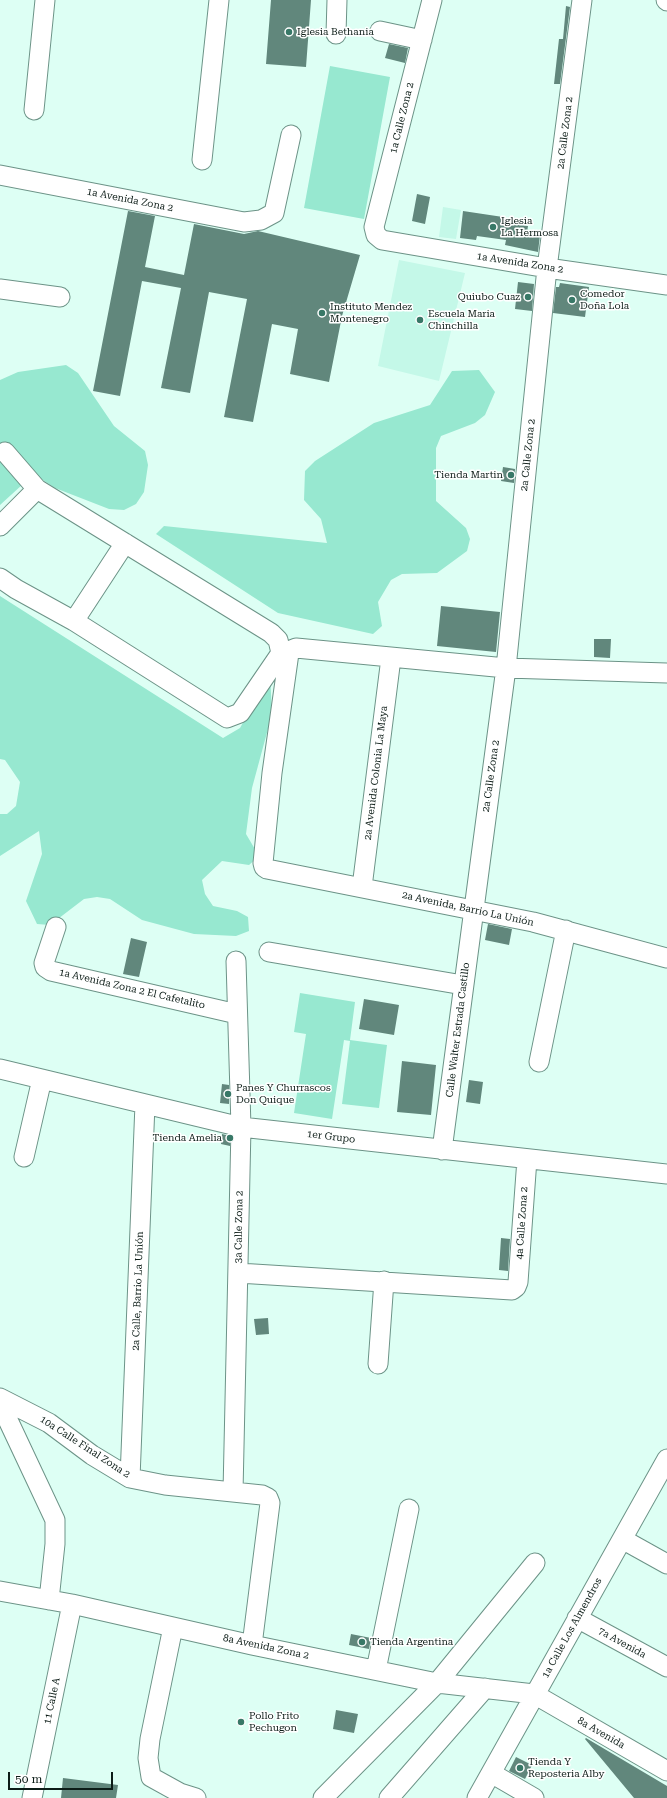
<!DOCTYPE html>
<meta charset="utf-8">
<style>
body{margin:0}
#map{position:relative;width:667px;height:1798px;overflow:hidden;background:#ddfff4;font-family:"Roboto Serif",serif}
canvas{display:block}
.scale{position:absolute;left:8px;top:1772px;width:105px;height:18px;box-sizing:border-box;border:2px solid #0c1c17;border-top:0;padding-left:5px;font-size:12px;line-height:14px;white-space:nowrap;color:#0c1c17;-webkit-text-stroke:3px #fff;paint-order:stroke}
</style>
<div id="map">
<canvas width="667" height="1798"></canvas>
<div class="scale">50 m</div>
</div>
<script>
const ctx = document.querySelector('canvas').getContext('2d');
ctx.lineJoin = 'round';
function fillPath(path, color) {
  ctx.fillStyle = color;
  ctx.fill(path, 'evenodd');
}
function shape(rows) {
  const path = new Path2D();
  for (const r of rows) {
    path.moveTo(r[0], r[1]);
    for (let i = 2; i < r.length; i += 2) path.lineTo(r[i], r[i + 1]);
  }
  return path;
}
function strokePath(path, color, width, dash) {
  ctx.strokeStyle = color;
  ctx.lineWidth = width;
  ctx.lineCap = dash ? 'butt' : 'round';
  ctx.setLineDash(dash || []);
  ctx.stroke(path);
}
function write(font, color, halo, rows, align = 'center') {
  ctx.font = font + ' "Roboto Serif",serif';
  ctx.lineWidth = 3;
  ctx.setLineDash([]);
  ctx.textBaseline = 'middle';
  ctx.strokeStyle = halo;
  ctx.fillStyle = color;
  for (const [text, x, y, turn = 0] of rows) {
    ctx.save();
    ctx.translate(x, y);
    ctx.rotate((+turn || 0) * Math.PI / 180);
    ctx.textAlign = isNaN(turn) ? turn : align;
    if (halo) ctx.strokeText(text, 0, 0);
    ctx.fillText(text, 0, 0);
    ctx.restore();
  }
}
const built = shape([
 [443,207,461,210,456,239,439,237],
 [399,260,465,273,439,381,378,366]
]);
const green = shape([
 [330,66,390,77,364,219,304,208],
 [66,365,78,373,114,426,145,451,148,465,144,492,136,504,124,510,109,509,55,488,34,474,0,505,0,380,18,372],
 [479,370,495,392,485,415,475,423,441,436,436,448,436,501,466,528,470,539,467,551,437,573,402,574,391,580,378,602,382,626,373,634,278,613,156,534,164,526,327,543,321,519,304,500,305,471,315,461,374,423,430,405,452,371],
 [0,596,223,738,240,728,270,674,272,714,252,788,246,834,259,856,249,865,222,861,202,880,205,894,213,906,237,911,248,917,249,931,236,936,194,934,142,920,110,899,97,897,84,899,50,925,37,924,26,901,42,854,39,831,0,856,0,814,7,814,16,806,20,782,5,760,0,759],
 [300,993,355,1002,350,1040,387,1045,379,1108,342,1104,350,1041,344,1040,332,1119,294,1113,306,1034,294,1032]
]);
const building = shape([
 [271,0,311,0,306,67,266,64],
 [566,6,570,7,560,84,554,84,559,39,563,39],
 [389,44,408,48,405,63,385,58],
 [417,194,430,197,425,224,412,221],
 [128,211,155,216,145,267,184,275,194,224,244,234,258,231,360,255,342,316,329,382,290,374,298,329,272,324,253,422,224,417,247,299,209,292,190,393,161,388,181,288,142,281,120,396,93,391],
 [463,211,503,217,502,222,528,226,527,232,540,235,538,252,505,245,506,240,477,236,476,240,460,238],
 [518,282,534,284,532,311,515,309],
 [560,283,589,287,585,317,553,313,556,287,559,287],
 [503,467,515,469,514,483,501,481],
 [441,606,500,612,496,652,437,646],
 [594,639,611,639,610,658,594,657],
 [488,924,512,929,509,945,485,940],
 [131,938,147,942,139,977,123,974],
 [364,999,399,1005,394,1035,359,1029],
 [402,1061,436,1065,431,1115,397,1112],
 [469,1080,483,1082,480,1104,466,1102],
 [222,1084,229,1085,229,1104,220,1103],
 [222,1134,230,1136,230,1146,221,1144],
 [501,1238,510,1239,508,1271,499,1270],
 [268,1318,269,1334,256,1335,254,1319],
 [351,1634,371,1638,369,1649,349,1645],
 [336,1710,358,1714,354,1733,333,1729],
 [586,1738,667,1786,667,1798,634,1798,585,1739],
 [516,1757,532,1765,525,1779,509,1771],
 [63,1778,118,1785,116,1798,61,1798]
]);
const minor = shape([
 [432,0,374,227,376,235,382,240,547,268,667,285],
 [666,0,667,1],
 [380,31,422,40],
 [336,34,337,0],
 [34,110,45,0],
 [202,160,219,0],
 [0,175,244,222,261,220,274,213,291,135],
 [0,289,60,297],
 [0,526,37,489],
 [0,578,16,589,74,621,227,718,240,713,281,653,278,640,271,633,37,489,5,452],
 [74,621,125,543],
 [667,673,506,668,296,648,291,650,289,653,272,773,263,863,264,867,267,869,533,922,667,958],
 [362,887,391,658],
 [56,927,44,963,45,967,51,971,237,1014],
 [269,952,463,985],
 [539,1062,566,930],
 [0,1069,241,1127,667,1174],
 [442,1150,506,668,547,268,582,0],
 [24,1157,42,1079],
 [238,1273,512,1290,516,1287,518,1282,527,1159],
 [378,1364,384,1281],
 [0,1398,49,1423,92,1455,130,1478,165,1485,262,1495,268,1498,270,1503,252,1645],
 [0,1403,55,1520,55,1544,49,1600],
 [130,1478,145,1104],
 [233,1492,241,1127,236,961],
 [622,1539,667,1564],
 [0,1591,72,1604,252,1645,437,1683,534,1694,667,1771],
 [577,1618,667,1667],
 [173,1627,150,1739,148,1758,151,1777,180,1793,196,1798],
 [376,1670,409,1509],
 [491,1773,534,1798],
 [32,1798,72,1604],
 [323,1798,437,1683,535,1563],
 [389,1798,485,1688],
 [477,1798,667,1459]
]);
const markers = [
 [289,32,4,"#387867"],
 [493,227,4,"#387867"],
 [528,297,4,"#387867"],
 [572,300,4,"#387867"],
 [322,313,4,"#387867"],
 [420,320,4,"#387867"],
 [511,475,4,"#387867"],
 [228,1094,4,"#387867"],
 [230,1138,4,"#387867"],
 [362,1642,4,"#387867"],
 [241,1722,4,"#387867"],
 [520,1768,4,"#387867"]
];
const poiNames = [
 ["Iglesia Bethania",297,32],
 ["Iglesia",501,221],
 ["La Hermosa",501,233],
 ["Comedor",580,294],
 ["Doña Lola",580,306],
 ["Quiubo Cuaz",520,297,"right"],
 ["Instituto Mendez",330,307],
 ["Montenegro",330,319],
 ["Escuela Maria",428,314],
 ["Chinchilla",428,326],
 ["Tienda Martin",503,475,"right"],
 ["Panes Y Churrascos",236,1088],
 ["Don Quique",236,1100],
 ["Tienda Amelia",222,1138,"right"],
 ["Tienda Argentina",370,1642],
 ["Pollo Frito",249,1716],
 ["Pechugon",249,1728],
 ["Tienda Y",528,1762],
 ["Reposteria Alby",528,1774]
];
const streetNames = [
 ["1a Calle Zona 2",402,118,-76],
 ["2a Calle Zona 2",565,133,-83],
 ["1a Avenida Zona 2",130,200,11],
 ["1a Avenida Zona 2",520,263,9],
 ["2a Calle Zona 2",528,455,-84],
 ["2a Avenida Colonia La Maya",376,773,-83],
 ["2a Calle Zona 2",491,776,-82],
 ["2a Avenida, Barrio La Unión",468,909,12],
 ["1a Avenida Zona 2 El Cafetalito",132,989,13],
 ["Calle Walter Estrada Castillo",458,1030,-83],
 ["1er Grupo",331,1137,7],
 ["4a Calle Zona 2",522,1223,-86],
 ["3a Calle Zona 2",239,1227,-89],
 ["2a Calle, Barrio La Unión",138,1291,-88],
 ["10a Calle Final Zona 2",85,1447,33],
 ["1a Calle Los Almendros",572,1628,-61],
 ["7a Avenida",622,1643,29],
 ["8a Avenida Zona 2",266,1647,12],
 ["11 Calle A",52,1701,-78],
 ["8a Avenida",601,1733,30]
];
fillPath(built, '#c4f8e8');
fillPath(green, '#97e8d0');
fillPath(building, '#61877c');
strokePath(minor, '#6c9387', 21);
strokePath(minor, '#fff', 19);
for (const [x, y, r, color] of markers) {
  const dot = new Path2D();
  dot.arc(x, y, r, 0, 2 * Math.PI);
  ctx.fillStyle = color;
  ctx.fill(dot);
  strokePath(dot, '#fff', 1.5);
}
write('10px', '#0c1c17', '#fff', poiNames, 'left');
write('10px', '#0c1c17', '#fff', streetNames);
</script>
